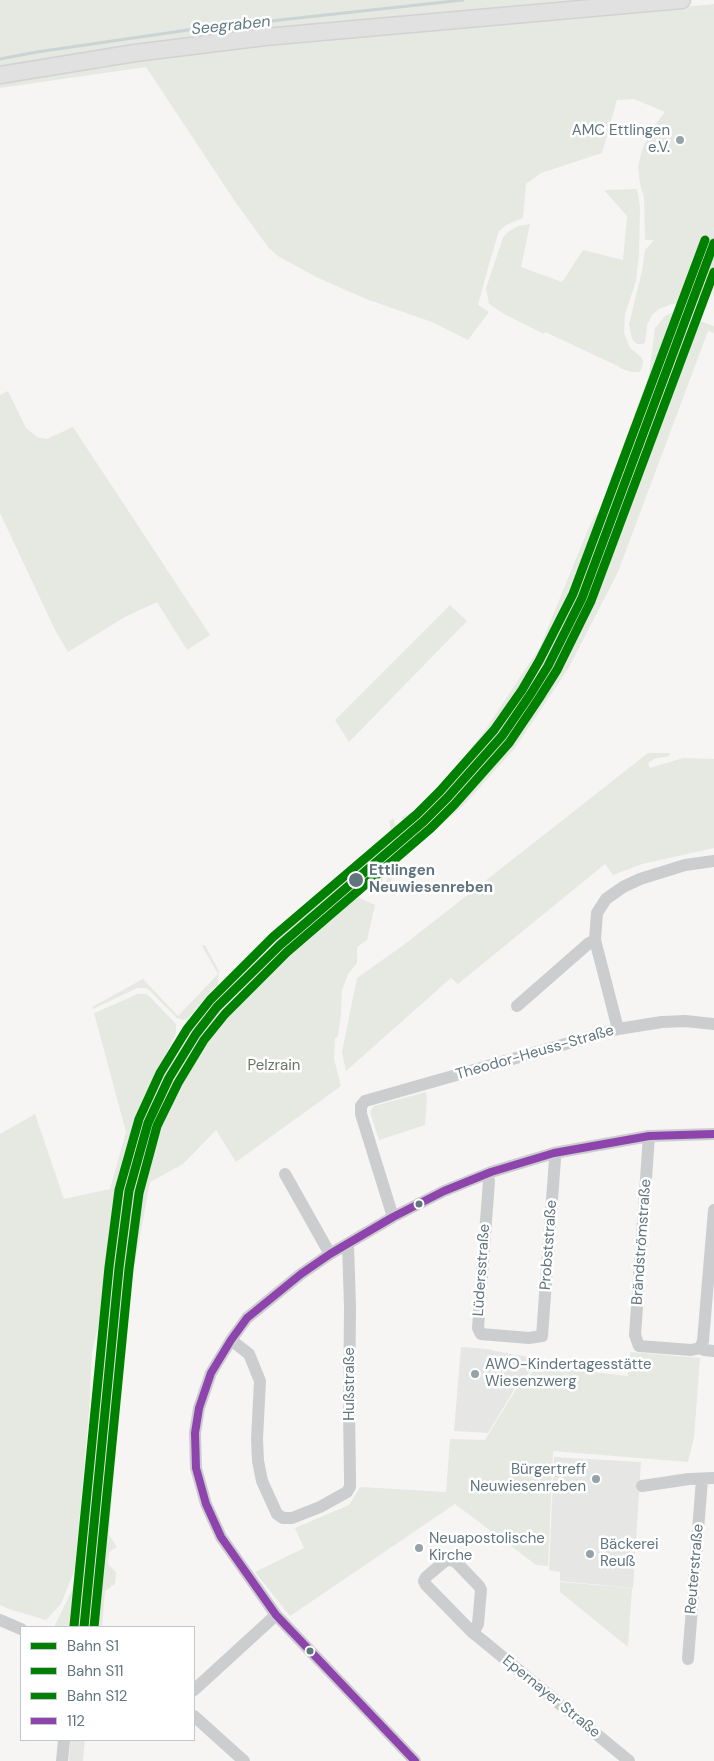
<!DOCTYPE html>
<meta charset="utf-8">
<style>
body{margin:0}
#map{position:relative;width:714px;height:1761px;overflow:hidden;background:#f6f5f4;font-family:"DM Sans",sans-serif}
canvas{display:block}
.legend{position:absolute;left:20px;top:1626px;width:175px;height:115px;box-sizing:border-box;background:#fff;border:1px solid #c0c8cc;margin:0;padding:6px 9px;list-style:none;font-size:15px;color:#61757f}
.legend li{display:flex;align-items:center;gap:10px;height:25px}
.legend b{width:25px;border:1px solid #c0c8cc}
</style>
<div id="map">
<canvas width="714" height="1761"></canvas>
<ul class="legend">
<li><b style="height:6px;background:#008000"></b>Bahn S1</li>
<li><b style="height:6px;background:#008000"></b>Bahn S11</li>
<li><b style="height:6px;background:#008000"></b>Bahn S12</li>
<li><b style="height:6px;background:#8e44ad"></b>112</li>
</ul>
</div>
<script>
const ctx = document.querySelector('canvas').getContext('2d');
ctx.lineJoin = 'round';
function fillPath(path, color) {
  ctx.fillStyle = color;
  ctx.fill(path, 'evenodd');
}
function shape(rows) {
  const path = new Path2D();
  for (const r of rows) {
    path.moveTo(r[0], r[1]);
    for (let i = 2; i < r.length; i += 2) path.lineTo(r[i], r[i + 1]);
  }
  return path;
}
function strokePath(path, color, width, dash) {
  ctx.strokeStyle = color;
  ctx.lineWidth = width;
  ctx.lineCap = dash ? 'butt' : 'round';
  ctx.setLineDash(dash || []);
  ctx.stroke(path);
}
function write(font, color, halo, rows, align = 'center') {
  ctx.font = font + ' "DM Sans",sans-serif';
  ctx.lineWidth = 5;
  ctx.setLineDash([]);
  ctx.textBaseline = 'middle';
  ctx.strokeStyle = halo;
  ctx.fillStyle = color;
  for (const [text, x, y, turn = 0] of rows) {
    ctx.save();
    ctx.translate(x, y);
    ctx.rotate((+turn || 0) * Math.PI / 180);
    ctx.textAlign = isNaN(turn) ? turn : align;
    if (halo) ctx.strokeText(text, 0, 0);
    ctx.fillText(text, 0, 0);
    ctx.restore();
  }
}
const built = shape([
 [714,228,714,273,704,299,690,294],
 [679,329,692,333,596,590,560,668,524,723,492,765,454,806,411,846,392,861,393,840,411,827,444,796,483,752,517,706,548,657,572,609,585,578],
 [387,839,387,865,379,892,370,884,289,956,286,953,253,983,218,1020,190,1057,181,1073,153,1140,132,1237,114,1424,110,1448,94,1627,81,1627,120,1227,128,1174,144,1120,173,1060,191,1032,210,1008,259,958,273,947,275,941,370,858],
 [461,1347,487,1349,510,1354,531,1357,537,1365,517,1385,488,1433,454,1431],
 [554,1457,641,1462,633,1588,560,1581,560,1572,549,1570],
 [70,1740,85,1740,83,1761,69,1761]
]);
const green = shape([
 [0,0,585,0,222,34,94,51,0,67],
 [714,4,714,228,686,305,672,304,659,309,652,315,647,325,645,343,642,344,637,344,632,339,629,324,642,271,645,250,654,240,645,240,644,197,640,184,638,167,642,150,651,130,665,112,634,99,617,100,602,153,541,173,526,184,523,218,506,225,499,231,489,264,478,305,489,312,468,340,432,322,366,299,316,277,278,256,268,247,234,200,146,67,0,88,0,81,216,48],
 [637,189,640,206,639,254,636,281,625,314,624,333,630,348,641,357,643,361,642,368,639,372,631,372,620,368,620,367,545,332,544,334,504,314,489,304,486,288,501,244,503,237,509,231,518,226,530,224,521,267,562,282,583,250,623,260,627,216,604,190],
 [671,313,683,314,679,329,585,578,572,609,548,657,517,706,483,752,444,796,411,827,393,840,389,821,394,818,394,823,398,828,404,822,402,817,414,811,424,802,461,761,484,732,540,647,589,527,596,514,598,514,649,375,655,328,665,316],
 [697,320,714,326,714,333,708,331,618,572,568,669,515,748,463,806,401,860,384,895,383,894,392,861,411,846,454,806,492,765,524,723,560,668,596,590],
 [8,391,26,428,37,437,47,439,73,427,210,635,187,650,157,602,125,617,68,652,55,630,0,513,0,395],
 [450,605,467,621,349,742,335,720],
 [648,753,670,753,669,756,654,759,648,763,650,768,683,758,714,759,714,848,642,864,613,875,605,864,458,984,451,978,346,1071,342,1052,357,978,405,944],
 [357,897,375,905,367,940,357,947,357,963,348,974,342,990,341,1014,338,1036,335,1038,334,1059,341,1086,236,1162,216,1130,183,1164,150,1182,127,1306,124,1306,132,1237,142,1180,153,1140,170,1099,188,1065,218,1024,289,956],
 [205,945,219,971,218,983,189,1017,183,1020,177,1018,147,988,137,988,93,1009,92,1007,143,979,178,1016,218,974,202,946],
 [254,953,259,958,210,1008,191,1032,173,1060,157,1092,136,1145,125,1194,115,1267,81,1627,54,1627,78,1578,82,1561,96,1408,98,1351,108,1306,116,1226,121,1194,133,1144,154,1090,170,1058,188,1030,227,981],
 [138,994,146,994,151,998,176,1024,176,1034,148,1089,123,1157,114,1201,102,1310,92,1352,89,1411,75,1569,61,1604,46,1620,9,1609,0,1605,0,1134,35,1114,64,1199,110,1189,126,1132,94,1013],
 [426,1092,427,1097,425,1125,379,1140,370,1112,374,1106],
 [630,1352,700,1358,694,1438,688,1462,553,1451,548,1566,536,1565,455,1504,290,1616,255,1572,304,1548,295,1528,349,1505,360,1487,446,1492,450,1439,485,1440,518,1386,539,1366,628,1376],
 [114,1424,118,1425,109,1535,117,1547,109,1552,108,1564,116,1572,115,1584,105,1591,102,1627,94,1627,110,1448],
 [560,1582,632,1588,628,1647,560,1592]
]);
const stream = shape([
 [0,59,37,52,188,30,463,0]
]);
const minor = shape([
 [517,1006,589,943,595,940],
 [618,1029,595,940,597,913,606,899,623,887,640,879,685,865,714,861],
 [649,1136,635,1335,639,1346,691,1350,700,1348,704,1350,714,1351],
 [285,1174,330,1254],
 [487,1174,489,1181,478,1328,481,1334,529,1338,542,1336,555,1159,554,1153],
 [393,1217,361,1114,361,1106,365,1101,618,1029,662,1022,685,1021,714,1024],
 [231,1340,249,1354,260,1381,257,1439,258,1461,262,1481,277,1514,283,1518,292,1518,320,1507,347,1492,350,1487,350,1477,349,1411,350,1307,348,1244],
 [700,1348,703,1341,714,1210],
 [642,1486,689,1479,714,1478],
 [0,1620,21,1629],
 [473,1633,478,1624,481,1590,479,1586,457,1563,450,1559,444,1562,426,1577,424,1581,426,1585,473,1633,482,1640,629,1761],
 [688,1659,702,1479],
 [194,1690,276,1615],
 [194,1716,244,1761],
 [62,1761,64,1740],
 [415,1761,276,1615,221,1537,206,1504,196,1468,195,1433,199,1408,211,1373,231,1340,247,1318,301,1274,330,1254,393,1217,444,1191,491,1172,554,1153,649,1136,714,1134]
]);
const major = shape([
 [0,75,135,53,265,37,682,0]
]);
const bus1 = shape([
 [415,1761,276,1615,221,1537,206,1504,196,1468,195,1433,199,1408,211,1373,231,1340,247,1318,301,1274,330,1254,393,1217,444,1191,491,1172,554,1153,649,1136,714,1134]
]);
const rail1 = shape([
 [84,1627,119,1268,129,1191,148,1123,169,1078,196,1034,217,1007,280,945,424,821,447,798,502,736,530,695,548,666,582,598,714,243]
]);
const rail2 = shape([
 [94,1627,129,1269,139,1193,157,1126,178,1083,204,1040,225,1014,287,952,431,828,454,805,509,743,538,700,557,670,591,601,714,272]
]);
const rail3 = shape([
 [74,1626,109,1267,119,1190,139,1119,160,1073,187,1029,210,1000,273,937,417,814,440,791,494,730,522,690,539,661,573,594,705,240]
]);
const markers = [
 [680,140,5,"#95a2a8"],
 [356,880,8,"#61757f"],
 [419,1204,4.5,"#61757f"],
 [475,1374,5,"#95a2a8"],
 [596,1479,5,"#95a2a8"],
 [419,1548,5,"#95a2a8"],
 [590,1554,5,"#95a2a8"],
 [310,1651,4.5,"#61757f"]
];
const poiNames = [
 ["AMC Ettlingen",670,131,"right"],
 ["e.V.",670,148,"right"],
 ["AWO-Kindertagesstätte",485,1365],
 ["Wiesenzwerg",485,1382],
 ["Bürgertreff",586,1470,"right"],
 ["Neuwiesenreben",586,1487,"right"],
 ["Neuapostolische",429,1539],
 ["Kirche",429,1556],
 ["Bäckerei",600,1545],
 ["Reuß",600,1562]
];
const stopNames = [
 ["Ettlingen",369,871],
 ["Neuwiesenreben",369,888]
];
const streetNames = [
 ["Theodor-Heuss-Straße",535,1053,-16],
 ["Brändströmstraße",642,1242,-86],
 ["Probststraße",549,1245,-86],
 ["Lüdersstraße",482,1270,-86],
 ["Hußstraße",350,1384,-90],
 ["Reuterstraße",695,1569,-85],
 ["Epernayer Straße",551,1697,39]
];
const parkNames = [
 ["Pelzrain",274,1066]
];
const waterNames = [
 ["Seegraben",231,26,-6]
];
fillPath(built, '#e6e7e5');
fillPath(green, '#e6e8e2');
strokePath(stream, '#cad4d5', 3);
strokePath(major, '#d2d2d2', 19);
strokePath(minor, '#cccdce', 12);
strokePath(major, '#e0e1e0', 16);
strokePath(bus1, '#8e44ad', 8);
strokePath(rail1, '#008000', 9);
strokePath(rail2, '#008000', 9);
strokePath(rail3, '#008000', 9);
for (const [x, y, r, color] of markers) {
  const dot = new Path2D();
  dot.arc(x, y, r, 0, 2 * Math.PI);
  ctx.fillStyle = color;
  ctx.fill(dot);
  strokePath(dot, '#fff', 2);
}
write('15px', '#61757f', '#fff', poiNames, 'left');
write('bold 15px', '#61757f', '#fff', stopNames, 'left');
write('15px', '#61757f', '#fff', streetNames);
write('15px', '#667760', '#fff', parkNames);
write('italic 16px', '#607b81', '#fff', waterNames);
</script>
